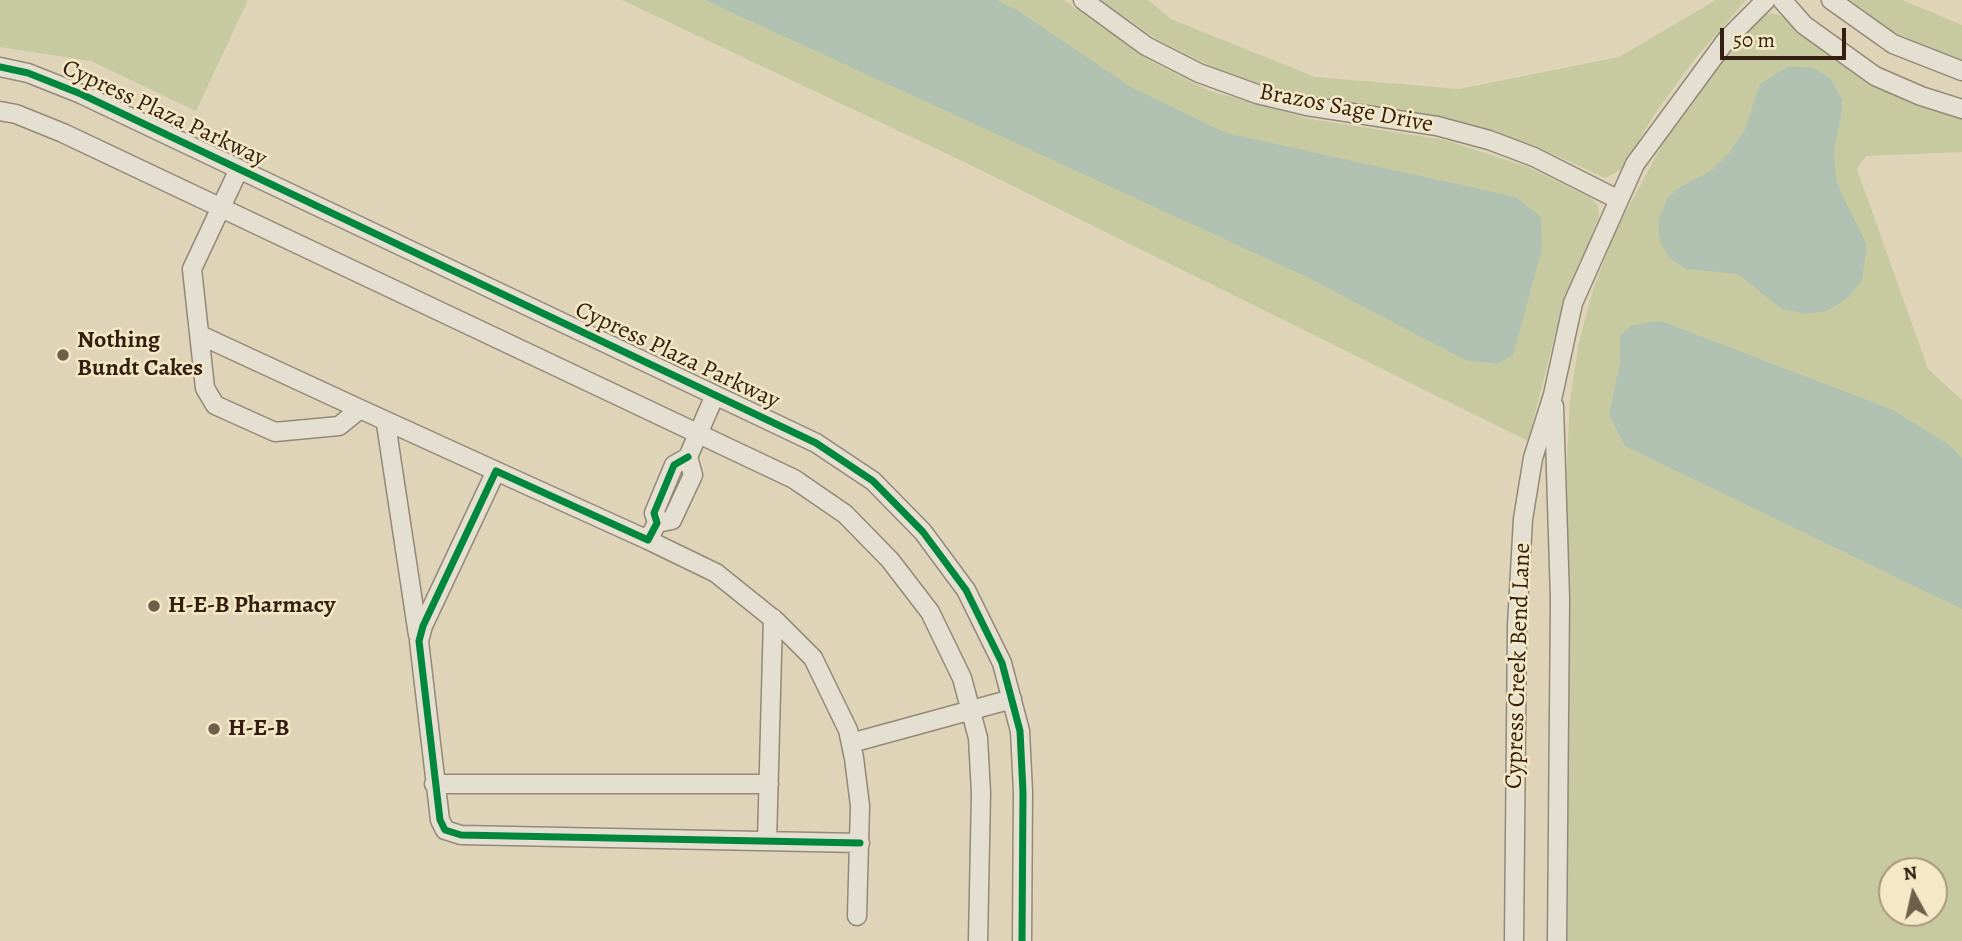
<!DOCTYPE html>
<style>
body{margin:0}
#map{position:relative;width:1962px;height:941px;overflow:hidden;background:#dfd4b8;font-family:Alegreya,serif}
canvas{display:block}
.north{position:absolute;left:1878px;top:857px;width:70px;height:70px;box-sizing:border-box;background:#f5e8c6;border:2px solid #a7977d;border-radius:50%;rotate:352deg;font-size:19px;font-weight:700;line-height:28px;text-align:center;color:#331e0f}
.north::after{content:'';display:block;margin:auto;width:24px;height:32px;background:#6f5e4a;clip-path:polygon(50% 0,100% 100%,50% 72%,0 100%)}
.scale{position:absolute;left:1720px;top:28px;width:126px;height:32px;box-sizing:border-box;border:4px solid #331e0f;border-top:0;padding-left:9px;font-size:21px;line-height:24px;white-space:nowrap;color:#331e0f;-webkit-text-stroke:5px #f5e8c6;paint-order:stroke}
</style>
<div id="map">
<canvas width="1962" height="941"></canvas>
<div class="north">N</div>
<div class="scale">50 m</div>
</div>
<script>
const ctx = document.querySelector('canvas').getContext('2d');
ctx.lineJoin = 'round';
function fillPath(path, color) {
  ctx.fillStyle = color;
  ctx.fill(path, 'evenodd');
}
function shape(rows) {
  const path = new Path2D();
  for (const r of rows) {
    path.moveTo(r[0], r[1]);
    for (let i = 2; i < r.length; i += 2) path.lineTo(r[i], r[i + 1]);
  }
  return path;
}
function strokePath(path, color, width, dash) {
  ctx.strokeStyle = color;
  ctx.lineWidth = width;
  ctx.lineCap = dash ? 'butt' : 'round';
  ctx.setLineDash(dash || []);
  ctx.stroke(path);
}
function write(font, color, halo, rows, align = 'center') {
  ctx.font = font + ' Alegreya,serif';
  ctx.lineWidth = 5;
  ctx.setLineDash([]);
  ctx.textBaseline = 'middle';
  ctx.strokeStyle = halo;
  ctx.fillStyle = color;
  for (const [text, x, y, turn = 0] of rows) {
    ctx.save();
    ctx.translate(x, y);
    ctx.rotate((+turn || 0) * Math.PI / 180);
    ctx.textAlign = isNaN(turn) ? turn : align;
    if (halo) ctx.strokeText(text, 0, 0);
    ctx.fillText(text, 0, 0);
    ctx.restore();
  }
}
const green = shape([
 [0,0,248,0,196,111,91,61,0,47],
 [622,0,1064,0,1152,62,1210,91,1310,119,1445,140,1528,167,1591,198,1598,205,1599,216,1557,327,1528,441,958,159],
 [1099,0,1148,0,1171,19,1315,77,1459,89,1619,57,1716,0,1746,0,1690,65,1654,115,1622,169,1605,178,1540,148,1482,128,1428,114,1312,97,1261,84,1215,68,1158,40],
 [1846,0,1902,0,1962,25,1962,60,1901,37,1864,15],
 [1771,13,1785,17,1837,62,1868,81,1898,97,1962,117,1962,152,1866,156,1857,169,1928,369,1962,400,1962,941,1566,941,1567,458,1570,400,1579,342,1593,290,1616,230,1673,125,1739,40,1764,15],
 [1892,871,1934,871,1934,913,1892,913]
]);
const water = shape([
 [705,0,997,0,1020,12,1131,87,1226,133,1516,197,1541,217,1542,249,1513,355,1497,364,1465,360,1309,278],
 [1789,66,1814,68,1831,79,1842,100,1842,112,1834,151,1835,174,1841,193,1867,245,1862,280,1849,297,1827,311,1807,314,1782,309,1738,274,1686,269,1669,258,1660,241,1658,221,1667,199,1677,189,1712,170,1729,153,1744,131,1760,84],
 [1661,321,1893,410,1948,444,1962,458,1962,609,1625,446,1609,415,1620,363,1620,336,1632,325]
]);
const minor = shape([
 [1083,0,1146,46,1199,73,1257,94,1307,106,1437,126,1489,140,1534,157,1619,200],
 [1782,0,1804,25,1875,76,1921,96,1962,109],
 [1831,0,1893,44,1962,71],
 [0,67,28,73,81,94,816,443,873,481,923,532,966,590,1002,663,1020,731,1023,792,1022,941],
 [0,111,16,114,63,133,794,479,845,514,890,560,930,612,962,678,978,738,981,793,978,941],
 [239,169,192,269,205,388,215,405,275,432,339,426,360,409,496,471],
 [200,335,360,409],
 [1554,406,1560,599,1557,941],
 [386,424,418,635],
 [688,457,674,465,654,513,657,523,648,540,496,471,423,626,419,641,440,820,445,830,461,835,860,843],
 [657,523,672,520,693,475,688,457,715,395],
 [648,540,716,573,777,622,813,658,848,730,854,758,860,806,857,916],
 [851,743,1012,699],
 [434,784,769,784],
 [767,841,773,618],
 [1514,941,1517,625,1523,519,1533,458,1553,395,1573,303,1635,164,1727,39,1766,0]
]);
const cycleway = shape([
 [0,67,28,73,81,94,816,443,873,481,923,532,966,590,1002,663,1020,731,1023,792,1022,941],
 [688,457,674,465,654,513,657,523,648,540,496,471,423,626,419,641,440,820,445,830,461,835,860,843]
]);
const markers = [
 [63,355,7,"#6f5e4a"],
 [154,606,7,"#6f5e4a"],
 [214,729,7,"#6f5e4a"]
];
const streetNames = [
 ["Brazos Sage Drive",1346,109,11],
 ["Cypress Plaza Parkway",164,114,25],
 ["Cypress Plaza Parkway",677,356,25],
 ["Cypress Creek Bend Lane",1519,666,-88]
];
const poiNames = [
 ["Nothing",77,341],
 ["Bundt Cakes",77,369],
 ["H-E-B Pharmacy",168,606],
 ["H-E-B",228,729]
];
fillPath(green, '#c7caa0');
fillPath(water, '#b0c1b2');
strokePath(minor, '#928978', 21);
strokePath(minor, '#e5dfd1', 18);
strokePath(cycleway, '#00873e', 7);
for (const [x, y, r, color] of markers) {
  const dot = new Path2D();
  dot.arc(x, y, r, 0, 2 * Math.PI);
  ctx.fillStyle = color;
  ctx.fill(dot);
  strokePath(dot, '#f5e8c6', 2.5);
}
write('24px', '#331e0f', '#f5e8c6', streetNames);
write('bold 24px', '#331e0f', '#f5e8c6', poiNames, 'left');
</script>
